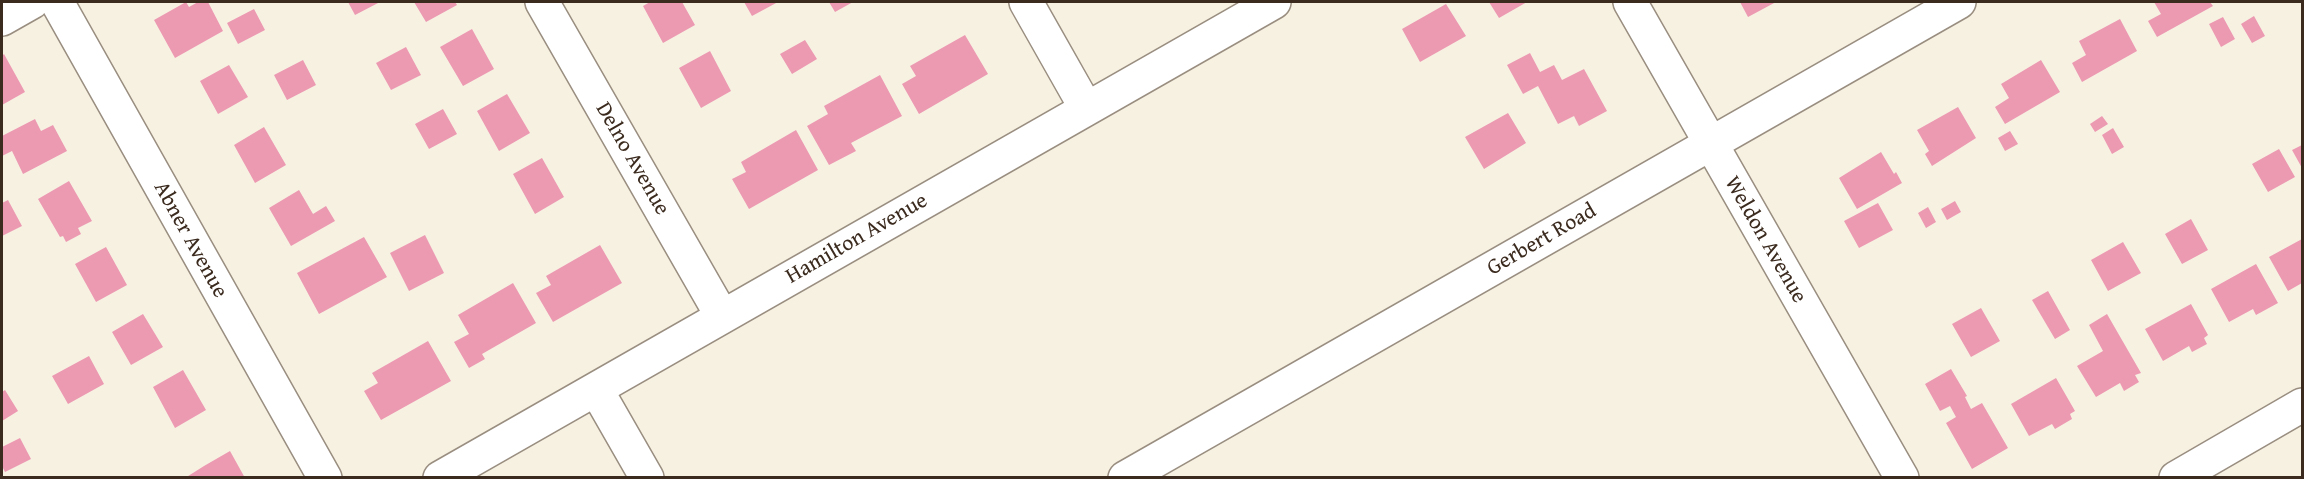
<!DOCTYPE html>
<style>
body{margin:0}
#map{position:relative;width:2304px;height:479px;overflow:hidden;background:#f7f1e2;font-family:"Gentium Book Plus",serif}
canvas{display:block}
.frame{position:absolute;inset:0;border:3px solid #3b2a1e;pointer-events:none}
</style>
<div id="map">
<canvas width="2304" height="479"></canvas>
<div class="frame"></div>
</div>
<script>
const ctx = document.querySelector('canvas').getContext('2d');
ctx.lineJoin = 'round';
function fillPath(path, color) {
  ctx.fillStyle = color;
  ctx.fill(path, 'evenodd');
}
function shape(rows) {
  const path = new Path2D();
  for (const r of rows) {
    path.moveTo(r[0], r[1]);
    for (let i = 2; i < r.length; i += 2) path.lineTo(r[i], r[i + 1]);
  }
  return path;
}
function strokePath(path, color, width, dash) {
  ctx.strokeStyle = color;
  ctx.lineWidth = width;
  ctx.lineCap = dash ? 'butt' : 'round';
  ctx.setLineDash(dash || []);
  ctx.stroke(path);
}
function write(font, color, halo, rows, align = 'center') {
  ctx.font = font + ' "Gentium Book Plus",serif';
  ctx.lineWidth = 4.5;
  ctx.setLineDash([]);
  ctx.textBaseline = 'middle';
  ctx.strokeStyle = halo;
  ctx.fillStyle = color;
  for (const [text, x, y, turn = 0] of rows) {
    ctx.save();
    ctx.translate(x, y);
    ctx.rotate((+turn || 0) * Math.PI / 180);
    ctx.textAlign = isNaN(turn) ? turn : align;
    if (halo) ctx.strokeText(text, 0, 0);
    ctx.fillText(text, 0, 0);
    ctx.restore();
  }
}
const building = shape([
 [186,2,189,7,198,2,208,2,223,31,175,58,154,20],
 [348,2,380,2,355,15],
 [414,2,455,2,457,5,426,22],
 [650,2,682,2,695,25,663,43,643,6],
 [744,2,778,2,752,16],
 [829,2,853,2,835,12],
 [1489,2,1527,2,1499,18],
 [1740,2,1776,2,1748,17],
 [2154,2,2210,2,2213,6,2157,37,2148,21,2161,14],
 [1446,4,1466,36,1420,62,1402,29],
 [254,9,265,30,238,44,227,23],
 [2254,16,2265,36,2252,43,2241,24],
 [2223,17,2235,39,2221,47,2209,24],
 [2120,19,2137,51,2082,82,2072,63,2086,55,2079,41],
 [472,29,494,69,463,86,440,47],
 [965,35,988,74,919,114,902,84,916,76,910,66],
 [805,40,817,59,792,74,780,54],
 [406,47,421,75,391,90,376,63],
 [710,51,731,91,701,108,679,68],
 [1530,53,1540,72,1554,65,1562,80,1584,69,1607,111,1579,126,1574,116,1558,124,1538,86,1523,94,1507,65],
 [4,54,25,92,2,105,2,56],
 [303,60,316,85,287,100,274,75],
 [2041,60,2060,92,2005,124,1995,107,2009,98,2001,84],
 [229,65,248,97,218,114,200,81],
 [880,75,902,116,851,143,856,151,829,165,807,126,828,114,824,106],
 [507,94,530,133,499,151,477,111],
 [1958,107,1976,138,1932,166,1925,154,1929,151,1917,130],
 [443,109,457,134,429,149,415,124],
 [1508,113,1526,143,1484,169,1465,137],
 [2102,116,2108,124,2095,132,2090,124],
 [35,119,41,131,53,125,67,151,23,174,12,151,2,156,2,136],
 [264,127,286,165,255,183,234,145],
 [2113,128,2124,147,2112,154,2102,135],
 [796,130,818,170,749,209,732,179,746,172,741,162],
 [2010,131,2018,144,2005,151,1998,138],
 [2302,145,2302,168,2292,150],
 [2279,149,2295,177,2268,192,2252,164],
 [1881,152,1894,174,1896,172,1902,183,1857,209,1839,178],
 [542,158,564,197,535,214,513,174],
 [69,181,92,221,78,228,81,234,66,242,63,236,60,237,38,199],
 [299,190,313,214,326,206,335,221,291,246,269,208],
 [8,200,22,226,2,236,2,203],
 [1955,201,1961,212,1947,220,1941,209],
 [1878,203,1893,230,1859,248,1844,221],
 [1928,207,1936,222,1926,228,1918,213],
 [2191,219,2208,250,2182,264,2165,234],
 [425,235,444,273,409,291,390,253],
 [364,237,387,277,319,314,297,273],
 [2302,239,2302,283,2288,291,2269,257],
 [2123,242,2141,273,2108,291,2091,260],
 [600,245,622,283,553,322,536,293,551,285,546,276],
 [106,247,127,285,96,302,75,264],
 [2256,264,2278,303,2256,315,2253,309,2229,322,2211,289],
 [513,283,536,323,482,354,485,359,469,368,454,342,469,334,458,315],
 [2048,291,2070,330,2055,339,2032,300],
 [2191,304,2208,335,2204,338,2207,344,2192,352,2189,346,2163,361,2145,329],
 [1981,308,2000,341,1971,357,1952,324],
 [143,314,163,347,131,365,112,332],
 [2107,314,2141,373,2135,375,2139,382,2124,391,2120,383,2096,397,2077,366,2103,351,2089,325],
 [428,341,451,381,381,420,364,391,378,383,372,373],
 [89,356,104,384,68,404,52,376],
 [1951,369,1967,396,1965,397,1971,409,1982,403,2008,448,1972,469,1946,423,1956,417,1950,406,1940,411,1925,384],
 [183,370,206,410,175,428,153,387],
 [2056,378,2075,411,2070,414,2072,419,2055,429,2052,424,2029,436,2011,404],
 [5,390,18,411,2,421,2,392],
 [20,438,31,459,5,472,2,466,2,447],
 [230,451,245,478,185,478,204,466]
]);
const minor = shape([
 [57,2,325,478],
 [542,2,722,316],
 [1026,2,1086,108],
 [1630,2,1902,478],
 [2,19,32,2],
 [596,389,647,478],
 [440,478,1274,2],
 [1125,478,1959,2],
 [2176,478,2302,405]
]);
const streetNames = [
 ["Delno Avenue",632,159,60],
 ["Hamilton Avenue",857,239,-30],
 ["Abner Avenue",190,240,61],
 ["Gerbert Road",1542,240,-30],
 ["Weldon Avenue",1765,240,60]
];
fillPath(building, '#ec99b2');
strokePath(minor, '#998e80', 36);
strokePath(minor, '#fff', 33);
write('22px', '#3b2a1e', '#fff', streetNames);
</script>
